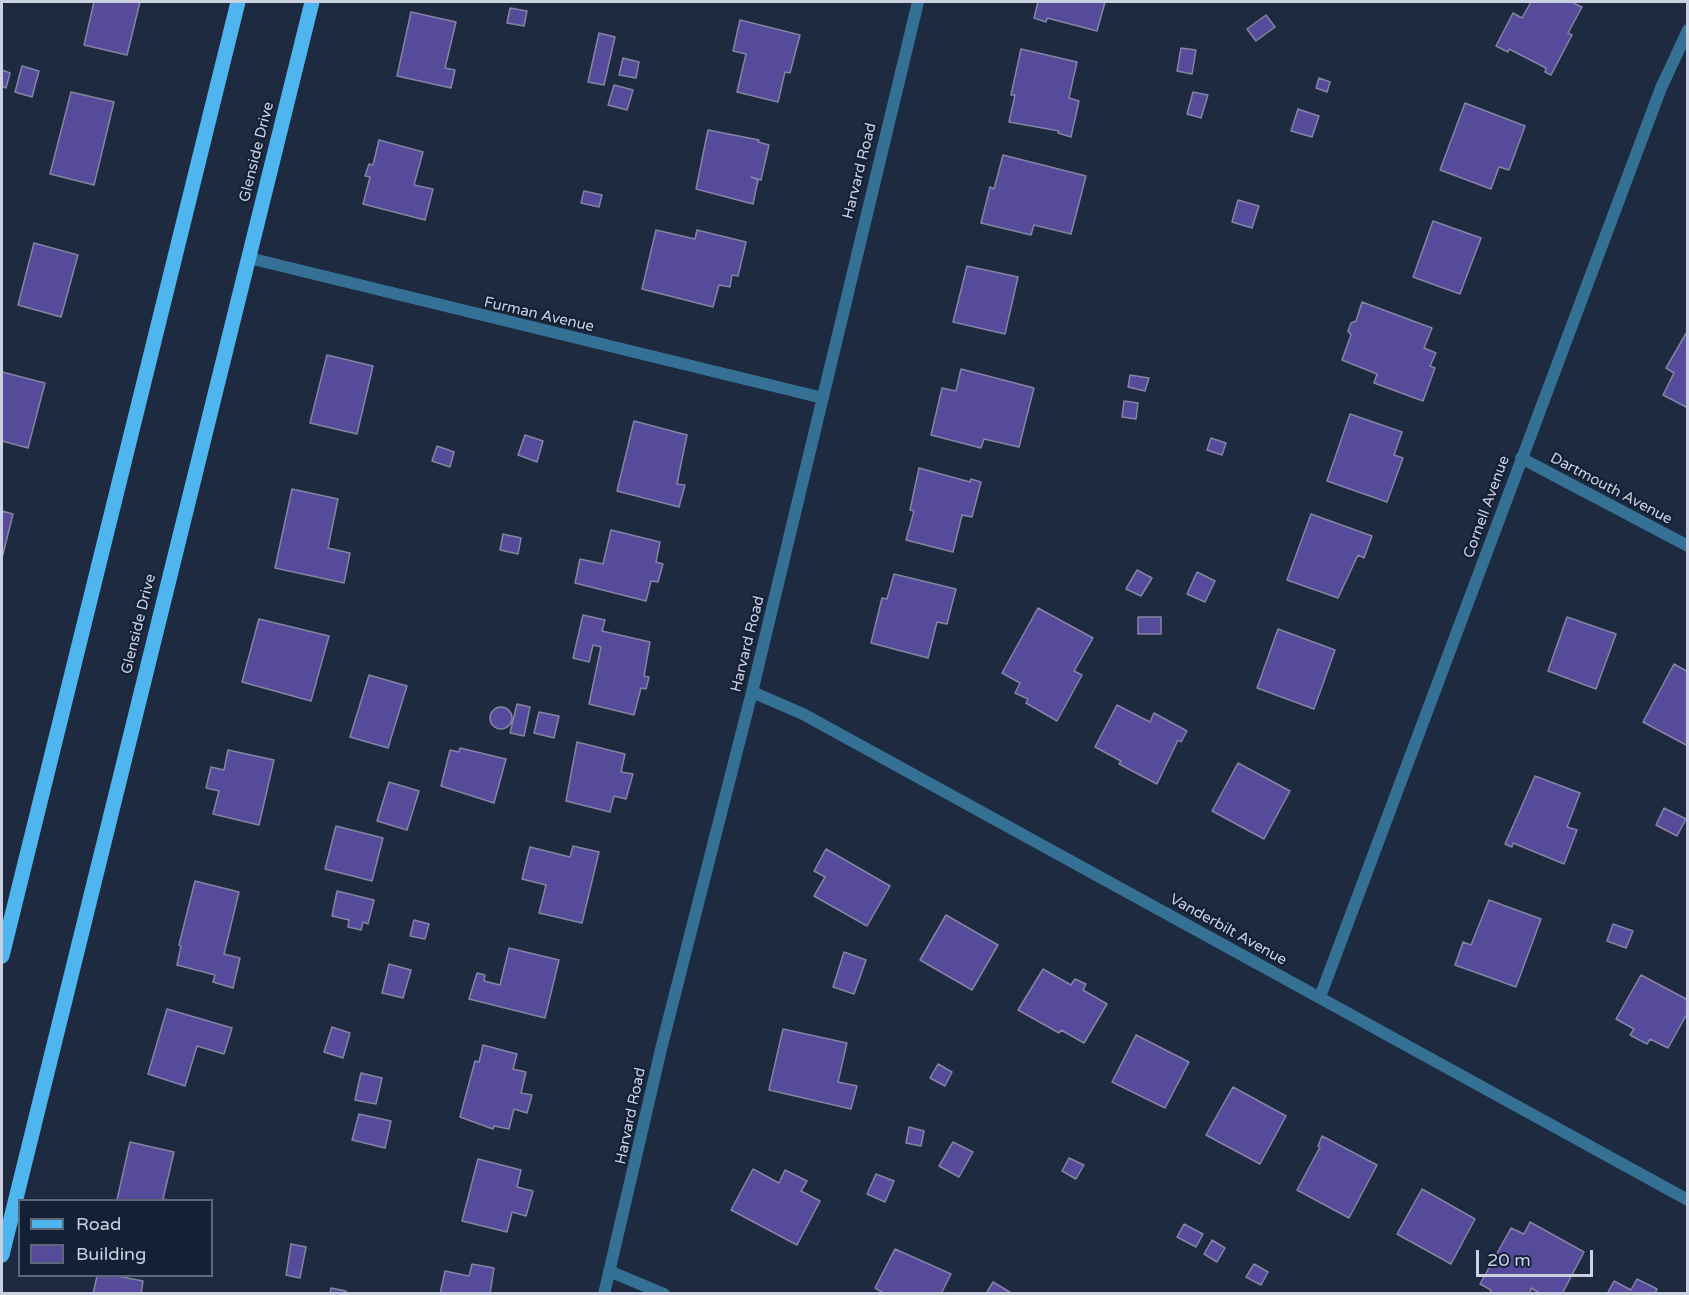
<!DOCTYPE html>
<style>
body{margin:0}
#map{position:relative;width:1689px;height:1295px;overflow:hidden;background:#1d2a40;font-family:"Varela Round",sans-serif}
canvas{display:block}
.frame{position:absolute;inset:0;border:3px solid #cad2e1;pointer-events:none}
.legend{position:absolute;left:18px;top:1199px;width:195px;height:78px;box-sizing:border-box;background:#142036;border:2px solid #5d677a;margin:0;padding:8px 10px;list-style:none;font-size:18px;color:#cad2e1}
.legend li{display:flex;align-items:center;gap:12px;height:30px}
.legend b{width:30px;border:2px solid #5d677a}
.scale{position:absolute;left:1476px;top:1250px;width:117px;height:27px;box-sizing:border-box;border:3px solid #cad2e1;border-top:0;padding-left:8px;font-size:18px;line-height:21px;white-space:nowrap;color:#cad2e1;-webkit-text-stroke:4px #142036;paint-order:stroke}
</style>
<div id="map">
<canvas width="1689" height="1295"></canvas>
<div class="frame"></div>
<ul class="legend">
<li><b style="height:8px;background:#4eb5ef"></b>Road</li>
<li><b style="height:16px;background:#564b9b"></b>Building</li>
</ul>
<div class="scale">20 m</div>
</div>
<script>
const ctx = document.querySelector('canvas').getContext('2d');
ctx.lineJoin = 'round';
function fillPath(path, color) {
  ctx.fillStyle = color;
  ctx.fill(path, 'evenodd');
}
function shape(rows) {
  const path = new Path2D();
  for (const r of rows) {
    if (r.length === 3) {
      path.moveTo(r[0] + r[2], r[1]);
      path.arc(r[0], r[1], r[2], 0, 2 * Math.PI);
      continue;
    }
    path.moveTo(r[0], r[1]);
    for (let i = 2; i < r.length; i += 2) path.lineTo(r[i], r[i + 1]);
  }
  return path;
}
function strokePath(path, color, width, dash) {
  ctx.strokeStyle = color;
  ctx.lineWidth = width;
  ctx.lineCap = dash ? 'butt' : 'round';
  ctx.setLineDash(dash || []);
  ctx.stroke(path);
}
function write(font, color, halo, rows, align = 'center') {
  ctx.font = font + ' "Varela Round",sans-serif';
  ctx.lineWidth = 4.5;
  ctx.setLineDash([]);
  ctx.textBaseline = 'middle';
  ctx.strokeStyle = halo;
  ctx.fillStyle = color;
  for (const [text, x, y, turn = 0] of rows) {
    ctx.save();
    ctx.translate(x, y);
    ctx.rotate((+turn || 0) * Math.PI / 180);
    ctx.textAlign = isNaN(turn) ? turn : align;
    if (halo) ctx.strokeText(text, 0, 0);
    ctx.fillText(text, 0, 0);
    ctx.restore();
  }
}
const building = shape([
 [94,2,140,2,127,55,84,45,94,2],
 [1038,2,1105,2,1097,31,1047,18,1046,22,1034,18,1038,2],
 [1531,2,1571,2,1582,7,1568,33,1572,35,1551,75,1545,72,1546,68,1509,49,1508,52,1496,46,1513,13,1522,18,1531,2],
 [510,8,527,11,524,26,507,23,510,8],
 [411,12,456,22,445,68,455,70,451,88,397,76,411,12],
 [1266,15,1275,27,1256,41,1247,29,1266,15],
 [740,20,800,35,790,73,785,72,778,102,737,92,746,54,733,51,740,20],
 [599,33,615,37,604,85,588,82,599,33],
 [1181,48,1196,50,1192,74,1177,71,1181,48],
 [1021,49,1077,62,1069,98,1079,101,1071,137,1058,133,1059,131,1009,122,1015,95,1011,95,1021,49],
 [623,58,639,62,636,78,619,75,623,58],
 [22,66,39,71,32,97,15,92,22,66],
 [2,70,10,73,6,88,2,86,2,70],
 [1319,78,1330,82,1327,92,1316,88,1319,78],
 [614,85,633,90,627,110,608,105,614,85],
 [71,92,114,102,94,185,50,174,71,92],
 [1193,92,1208,95,1201,118,1187,114,1193,92],
 [1465,103,1525,126,1509,170,1499,167,1491,189,1440,170,1465,103],
 [1298,109,1319,116,1312,137,1291,131,1298,109],
 [708,130,759,140,758,142,769,145,761,180,751,177,758,180,753,204,696,189,708,130],
 [379,140,423,152,414,185,433,189,425,220,363,204,370,177,365,176,369,164,373,165,379,140],
 [1003,155,1086,176,1071,234,1034,225,1031,235,981,223,990,187,994,189,1003,155],
 [584,191,602,195,599,207,581,203,584,191],
 [1238,200,1259,206,1252,228,1232,222,1238,200],
 [1433,221,1481,238,1460,294,1413,277,1433,221],
 [656,230,695,239,697,230,746,242,738,276,732,275,730,287,719,285,713,307,642,289,656,230],
 [34,243,78,255,61,317,18,305,34,243],
 [967,266,1018,277,1005,334,953,322,967,266],
 [1362,302,1432,328,1424,348,1436,353,1430,366,1435,368,1423,401,1374,383,1377,374,1342,360,1351,335,1348,331,1351,323,1356,321,1362,302],
 [1688,330,1688,408,1663,395,1674,373,1666,368,1688,330],
 [327,355,373,366,357,434,310,423,327,355],
 [961,369,1034,388,1019,447,984,439,981,448,931,435,942,388,956,391,961,369],
 [2,372,45,383,28,448,2,441,2,372],
 [1130,375,1149,378,1145,391,1128,387,1130,375],
 [1124,401,1138,403,1136,419,1122,417,1124,401],
 [1350,414,1402,432,1394,455,1403,458,1387,502,1327,481,1350,414],
 [634,421,687,435,677,484,685,485,679,507,617,491,634,421],
 [525,435,543,441,537,462,518,455,525,435],
 [1211,438,1226,443,1222,455,1207,450,1211,438],
 [437,446,454,452,450,467,432,461,437,446],
 [919,468,970,482,971,479,981,482,972,517,962,515,953,552,906,540,914,511,910,510,919,468],
 [292,489,338,499,328,548,350,553,344,583,275,568,292,489],
 [2,511,13,514,2,558,2,511],
 [1311,514,1372,536,1364,558,1358,555,1338,598,1287,580,1311,514],
 [611,530,660,542,656,562,663,564,658,582,651,581,646,601,575,583,580,559,603,564,611,530],
 [503,534,521,538,518,554,500,550,503,534],
 [1137,570,1152,578,1141,596,1126,589,1137,570],
 [1197,572,1215,581,1205,602,1187,594,1197,572],
 [894,574,956,589,947,624,937,622,928,658,871,643,882,598,887,599,894,574],
 [1038,608,1093,638,1074,671,1082,675,1057,721,1026,703,1028,699,1015,693,1020,683,1002,673,1038,608],
 [583,615,605,620,602,631,650,642,644,676,649,677,646,689,641,688,634,715,589,704,601,647,593,645,589,662,573,658,583,615],
 [1138,617,1161,617,1161,634,1138,634,1138,617],
 [1567,617,1616,634,1596,689,1548,671,1567,617],
 [259,619,329,636,311,701,242,682,259,619],
 [1278,629,1335,650,1314,709,1257,688,1278,629],
 [1674,664,1688,672,1688,746,1643,722,1674,664],
 [369,675,407,686,388,748,350,737,369,675],
 [517,704,530,707,524,736,510,733,517,704],
 [1117,705,1150,722,1154,713,1187,731,1181,742,1178,740,1157,784,1119,764,1121,761,1095,747,1117,705],
 [501,718,11],
 [539,712,559,716,554,738,534,733,539,712],
 [577,742,625,754,621,772,633,774,626,799,614,796,610,812,566,801,577,742],
 [460,748,506,759,494,803,441,786,450,750,459,752,460,748],
 [228,750,274,760,259,825,213,814,219,791,206,788,211,767,224,770,228,750],
 [1238,763,1290,791,1264,839,1212,811,1238,763],
 [1535,776,1580,793,1567,827,1577,830,1564,864,1513,843,1512,847,1505,844,1535,776],
 [389,782,419,791,407,830,377,821,389,782],
 [1664,808,1686,819,1677,836,1656,825,1664,808],
 [336,826,383,838,372,881,325,869,336,826],
 [573,846,599,852,582,923,539,913,546,885,522,879,530,847,570,857,573,846],
 [826,849,890,886,867,926,814,896,825,877,814,871,826,849],
 [195,881,239,892,224,954,240,958,233,988,213,982,215,975,177,965,181,946,179,945,195,881],
 [337,891,374,900,368,924,363,922,361,930,348,927,349,920,332,916,337,891],
 [1489,900,1541,919,1516,987,1455,965,1463,942,1471,945,1489,900],
 [946,915,998,945,972,990,920,960,946,915],
 [414,920,429,924,425,939,410,936,414,920],
 [1613,924,1633,931,1626,948,1607,941,1613,924],
 [509,948,559,960,545,1018,469,999,477,973,485,975,484,981,500,985,509,948],
 [844,952,866,960,854,994,833,987,844,952],
 [389,964,411,970,403,998,382,993,389,964],
 [1043,969,1071,985,1075,979,1086,984,1083,990,1107,1004,1084,1043,1061,1030,1059,1033,1018,1010,1043,969],
 [1641,975,1688,1000,1688,1012,1668,1048,1650,1039,1647,1044,1630,1035,1634,1029,1616,1019,1641,975],
 [167,1009,232,1028,224,1054,197,1046,185,1086,148,1074,167,1009],
 [332,1027,350,1033,343,1058,324,1052,332,1027],
 [783,1029,847,1043,838,1082,857,1086,851,1109,769,1090,783,1029],
 [1136,1035,1189,1062,1165,1108,1112,1082,1136,1035],
 [483,1045,517,1054,513,1069,526,1072,521,1093,532,1095,527,1113,514,1109,509,1129,494,1126,493,1129,460,1117,475,1061,479,1062,483,1045],
 [938,1064,952,1072,945,1086,930,1078,938,1064],
 [361,1073,382,1078,376,1104,355,1100,361,1073],
 [1233,1087,1286,1116,1260,1164,1206,1135,1233,1087],
 [359,1114,391,1121,385,1148,352,1140,359,1114],
 [909,1127,924,1131,921,1146,906,1143,909,1127],
 [1322,1136,1377,1165,1349,1218,1297,1190,1320,1147,1318,1146,1322,1136],
 [130,1142,174,1152,163,1199,169,1200,117,1200,130,1142],
 [953,1142,973,1152,959,1177,939,1166,953,1142],
 [1069,1158,1084,1165,1076,1179,1062,1171,1069,1158],
 [478,1159,521,1170,517,1187,533,1191,526,1216,512,1212,507,1232,462,1221,478,1159],
 [753,1169,779,1183,785,1170,807,1181,801,1191,820,1201,797,1245,731,1210,753,1169],
 [876,1174,894,1181,885,1202,867,1194,876,1174],
 [1422,1189,1475,1219,1451,1264,1397,1234,1422,1189],
 [1530,1222,1584,1252,1562,1294,1541,1294,1531,1288,1530,1294,1490,1293,1491,1290,1480,1284,1511,1228,1524,1234,1530,1222],
 [1184,1224,1203,1234,1196,1247,1177,1237,1184,1224],
 [1212,1240,1225,1248,1217,1262,1204,1254,1212,1240],
 [291,1244,306,1247,300,1278,286,1275,291,1244],
 [895,1249,951,1274,941,1294,885,1294,875,1288,895,1249],
 [472,1264,494,1268,490,1294,440,1294,445,1271,469,1276,472,1264],
 [1254,1264,1268,1272,1261,1285,1246,1277,1254,1264],
 [97,1276,117,1276,143,1281,141,1294,93,1294,97,1276],
 [1637,1279,1657,1289,1655,1294,1607,1294,1614,1281,1631,1290,1637,1279],
 [993,1282,1013,1294,986,1294,993,1282],
 [331,1288,346,1291,346,1294,330,1294,331,1288]
]);
const street = shape([
 [249,258,823,398],
 [1521,458,1688,546],
 [752,692,803,714,1688,1200],
 [1320,997,1661,88,1688,30],
 [609,1271,664,1294],
 [604,1294,662,1045,752,692,918,2]
]);
const primary = shape([
 [2,956,238,2],
 [2,1255,312,2]
]);
const streetNames = [
 ["Glenside Drive",257,152,-76],
 ["Harvard Road",860,171,-76],
 ["Furman Avenue",539,315,13],
 ["Dartmouth Avenue",1611,489,28],
 ["Cornell Avenue",1487,507,-70],
 ["Glenside Drive",139,624,-76],
 ["Harvard Road",748,644,-76],
 ["Vanderbilt Avenue",1228,930,29],
 ["Harvard Road",631,1116,-78]
];
fillPath(building, '#564b9b');
strokePath(building, '#8584a2', 1.5);
strokePath(street, '#347194', 12);
strokePath(primary, '#4eb5ef', 15);
write('15px', '#cad2e1', '#142036', streetNames);
</script>
